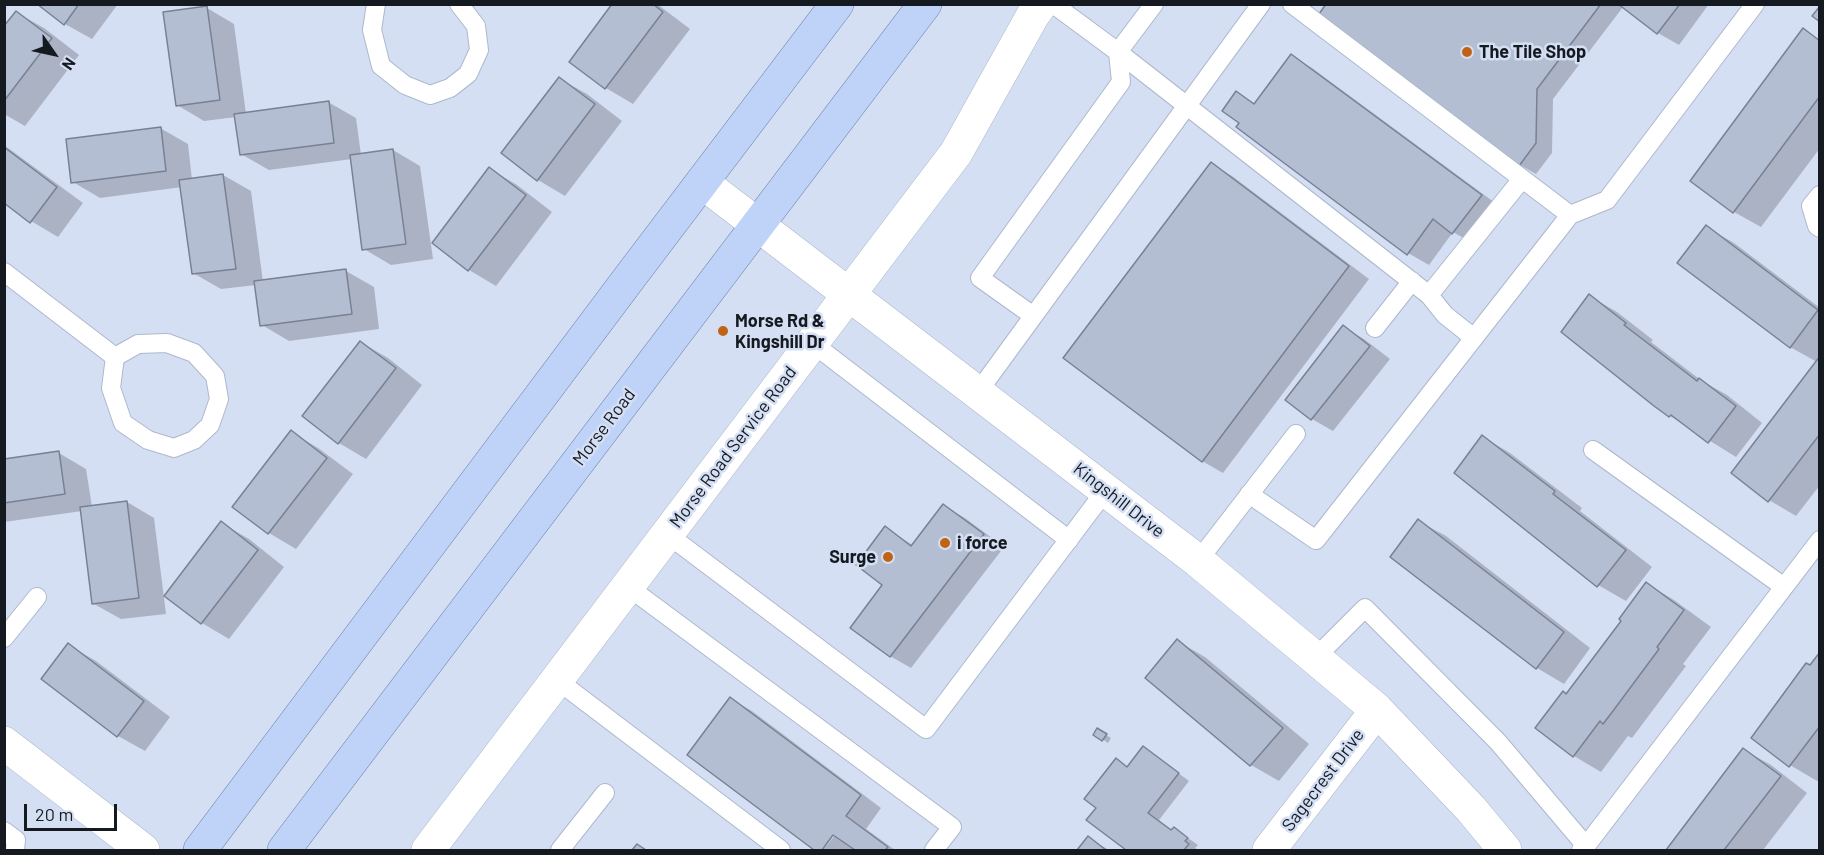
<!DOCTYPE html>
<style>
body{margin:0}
#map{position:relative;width:1824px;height:855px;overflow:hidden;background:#d5dff4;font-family:Barlow,sans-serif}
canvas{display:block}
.frame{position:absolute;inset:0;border:6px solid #151920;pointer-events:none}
.north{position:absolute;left:24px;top:24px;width:60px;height:60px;-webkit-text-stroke:4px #d5dff4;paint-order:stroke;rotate:124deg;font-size:16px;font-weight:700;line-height:24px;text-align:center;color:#151920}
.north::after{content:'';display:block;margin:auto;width:21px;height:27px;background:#151920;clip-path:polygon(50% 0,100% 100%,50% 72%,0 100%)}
.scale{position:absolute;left:24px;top:804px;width:93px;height:27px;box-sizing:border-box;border:3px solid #151920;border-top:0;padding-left:8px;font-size:18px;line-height:21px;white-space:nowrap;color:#151920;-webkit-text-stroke:4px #d5dff4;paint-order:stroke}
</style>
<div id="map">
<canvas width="1824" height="855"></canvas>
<div class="frame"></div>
<div class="north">N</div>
<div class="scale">20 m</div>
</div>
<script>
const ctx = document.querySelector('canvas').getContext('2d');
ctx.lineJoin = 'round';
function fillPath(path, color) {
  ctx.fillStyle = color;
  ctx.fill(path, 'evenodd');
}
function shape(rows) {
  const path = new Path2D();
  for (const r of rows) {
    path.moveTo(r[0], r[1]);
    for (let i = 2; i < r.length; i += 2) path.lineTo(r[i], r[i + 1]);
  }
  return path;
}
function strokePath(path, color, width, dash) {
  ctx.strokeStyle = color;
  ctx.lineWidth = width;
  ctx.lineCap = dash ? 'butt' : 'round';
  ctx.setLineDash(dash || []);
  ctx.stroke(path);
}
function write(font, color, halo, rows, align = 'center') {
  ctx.font = font + ' Barlow,sans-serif';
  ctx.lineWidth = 5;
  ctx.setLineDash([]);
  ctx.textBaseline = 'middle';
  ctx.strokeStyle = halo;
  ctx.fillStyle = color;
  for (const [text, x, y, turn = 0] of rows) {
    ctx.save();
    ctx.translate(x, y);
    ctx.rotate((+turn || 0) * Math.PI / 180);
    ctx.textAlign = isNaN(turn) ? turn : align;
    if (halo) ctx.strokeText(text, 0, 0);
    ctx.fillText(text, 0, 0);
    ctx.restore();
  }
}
const shadow = shape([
 [39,4,118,4,92,39,65,24],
 [614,4,657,4,690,29,633,104,606,88,571,61],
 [1328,4,1709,4,1679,45,1658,33,1623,7,1553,99,1552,153,1536,174,1520,165],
 [207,8,234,24,246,114,328,102,356,118,361,155,393,150,420,166,433,259,391,265,364,249,352,159,269,170,241,154,236,117,204,121,177,105],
 [17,13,44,28,79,55,25,126,4,114,4,29],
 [1803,30,1820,40,1820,148,1761,227,1734,212],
 [1292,56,1312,68,1502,208,1474,244,1453,232,1429,265,1408,253,1241,123,1237,93,1256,104],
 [560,79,587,94,622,121,565,196,538,180],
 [160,128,188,144,192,180,223,175,251,191,263,282,346,271,374,287,379,329,289,341,262,325,256,285,221,289,193,273,182,187,100,198,73,182],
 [4,145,83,203,58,237,31,221,4,201],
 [1211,164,1232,176,1369,279,1223,473,1202,461],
 [490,169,517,185,552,212,496,286,469,270,434,243],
 [1706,227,1734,243,1820,308,1820,485,1796,516,1769,500,1817,362,1790,347],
 [1589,296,1617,312,1653,340,1651,342,1702,381,1727,395,1762,423,1736,457,1670,416],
 [1343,327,1364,339,1390,359,1333,431,1312,419,1287,400],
 [360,342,388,358,422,385,366,459,339,443,304,416],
 [291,432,318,448,353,474,296,549,269,533,235,507],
 [1483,437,1510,453,1582,508,1580,511,1652,567,1626,601,1598,585],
 [59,453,86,469,92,507,127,502,154,518,166,614,121,619,94,604,82,511,4,522,4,461],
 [944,506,965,518,1004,547,911,668,890,656,885,585,886,528,914,546],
 [1418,521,1446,536,1590,648,1564,684,1537,668,1463,613],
 [221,523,249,539,284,567,229,639,202,623,166,596],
 [1647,584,1674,600,1711,627,1683,664,1686,666,1632,738,1628,736,1601,772,1574,756,1537,728,1567,695,1623,620],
 [1177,641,1205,657,1309,744,1279,781,1251,765,1147,678],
 [68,645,96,661,170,717,145,751,118,736],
 [1820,654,1820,778,1817,781,1790,765,1810,667],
 [731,699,752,711,881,808,866,829,895,850,857,850,853,848,851,850,823,850,839,830,837,828,820,850,817,850,689,755],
 [1098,730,1111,738,1108,743,1095,734],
 [1144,748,1189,781,1159,820,1173,831,1174,829,1185,836,1198,845,1195,848,1198,850,1128,850,1088,820,1098,807,1116,760,1128,768],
 [1744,750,1771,765,1807,793,1763,850,1667,850],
 [1088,838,1109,850,1079,850]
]);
const building = shape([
 [37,4,79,4,64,25,37,4],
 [612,4,653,4,663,12,605,89,569,62,612,4],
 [1326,4,1601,4,1537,89,1536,143,1519,166,1319,14,1326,4],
 [1618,4,1680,4,1657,34,1618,4],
 [207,6,220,100,176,106,163,12,207,6],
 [1820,6,1820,22,1812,16,1820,6],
 [16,11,52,38,4,101,4,26,16,11],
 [1803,28,1820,41,1820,96,1733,213,1690,181,1803,28],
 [1291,54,1482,195,1452,234,1433,219,1407,255,1236,127,1239,123,1222,111,1236,91,1254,104,1291,54],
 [559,77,595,104,537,181,501,153,559,77],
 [329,101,334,143,240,155,234,114,329,101],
 [161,127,166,171,71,183,66,139,161,127],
 [4,147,57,187,30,223,4,203,4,147],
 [393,149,406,244,362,250,350,155,393,149],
 [1211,162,1349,266,1202,462,1063,358,1211,162],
 [489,167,526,195,468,271,432,243,489,167],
 [223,174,236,269,192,274,179,180,223,174],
 [1706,225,1818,310,1790,348,1677,263,1706,225],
 [346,269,352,314,260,326,254,281,346,269],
 [1589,294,1626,323,1624,325,1697,381,1699,378,1736,406,1708,443,1671,415,1669,417,1654,406,1561,332,1589,294],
 [1343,325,1370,346,1311,420,1285,400,1343,325],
 [360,341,396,368,338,444,302,416,360,341],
 [1820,356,1820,434,1768,502,1731,473,1820,356],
 [291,430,327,458,268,534,232,507,291,430],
 [1482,435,1555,491,1553,494,1626,550,1597,587,1454,473,1482,435],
 [59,451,65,494,4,503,4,459,59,451],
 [127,501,139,598,92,604,80,507,127,501],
 [943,504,984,534,890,657,850,628,882,585,856,565,885,526,911,546,943,504],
 [1418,519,1564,632,1536,669,1390,557,1418,519],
 [221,521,258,550,201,624,164,596,221,521],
 [1646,582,1684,610,1657,647,1659,649,1613,711,1603,724,1600,721,1573,757,1535,728,1563,691,1566,694,1621,621,1619,619,1646,582],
 [1177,639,1283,728,1250,766,1145,678,1177,639],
 [68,643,144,701,117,737,41,679,68,643],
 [1820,652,1820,726,1789,767,1751,738,1806,663,1810,665,1820,652],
 [730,697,861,795,846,816,888,847,885,850,855,850,833,835,822,850,814,850,687,755,730,697],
 [1097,728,1107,734,1102,741,1093,735,1097,728],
 [1143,746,1179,773,1148,813,1171,830,1174,827,1188,838,1185,841,1189,844,1184,850,1126,850,1086,820,1096,808,1084,799,1116,758,1127,767,1143,746],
 [1743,748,1781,776,1724,850,1666,850,1743,748],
 [1088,836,1106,850,1077,850,1088,836],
 [637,844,646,850,632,850,637,844]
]);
const lane = shape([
 [376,4,372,30,381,66,405,85,430,95,450,88,468,74,479,50,476,26,459,4],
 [1053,4,1118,52,1429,295,1522,179],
 [1292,4,1570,215,1607,200,1755,4],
 [1820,195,1811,206,1817,226,1820,228],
 [4,272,115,357],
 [1429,295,1445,315,1474,338],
 [1032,315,980,278,1121,82,1118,52,1154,4],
 [1375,328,1412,281],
 [167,343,194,353,215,376,219,399,210,425,194,440,174,448,148,440,123,423,111,388,115,357,138,344,167,343],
 [812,343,1069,540],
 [978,392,1261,4],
 [1593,450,1784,587],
 [1249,494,1316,540,1570,215],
 [667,534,926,729,1106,490],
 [1198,561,1296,434],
 [627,586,952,827,934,850],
 [4,638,37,597],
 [1315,658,1365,608,1498,742,1586,846],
 [557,680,781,850],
 [4,831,16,840,15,850],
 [560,850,605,793],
 [1581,850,1586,846,1820,540]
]);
const street = shape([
 [703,183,1198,561,1315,658,1377,710,1471,809,1505,850],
 [4,743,143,850],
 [428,850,956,153,1033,15,1041,4],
 [1269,850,1377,710]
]);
const primary = shape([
 [200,850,633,273,837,4],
 [284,850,925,4]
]);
const markers = [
 [1467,52,6,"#c06315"],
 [723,331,6,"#c06315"],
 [945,543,6,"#c06315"],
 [888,557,6,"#c06315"]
];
const poiNames = [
 ["The Tile Shop",1479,52],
 ["Morse Rd &",735,321],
 ["Kingshill Dr",735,342],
 ["i force",957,543],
 ["Surge",876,557,"right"]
];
const streetNames = [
 ["Morse Road",604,427,-53],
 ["Morse Road Service Road",733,447,-53],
 ["Kingshill Drive",1119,500,38],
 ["Sagecrest Drive",1323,780,-53]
];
fillPath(shadow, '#0003');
fillPath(building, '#b3bed2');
strokePath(building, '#788194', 1.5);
strokePath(lane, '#adb8cc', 20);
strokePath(street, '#adb8cc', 34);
strokePath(primary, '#687ea8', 34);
strokePath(lane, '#fff', 18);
strokePath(street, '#fff', 33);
strokePath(primary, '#bfd2f7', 33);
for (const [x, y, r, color] of markers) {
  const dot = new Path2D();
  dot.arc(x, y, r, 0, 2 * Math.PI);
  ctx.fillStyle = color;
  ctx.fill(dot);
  strokePath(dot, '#d5dff4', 2);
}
write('bold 18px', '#151920', '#d5dff4', poiNames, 'left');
write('18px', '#151920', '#d5dff4', streetNames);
</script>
